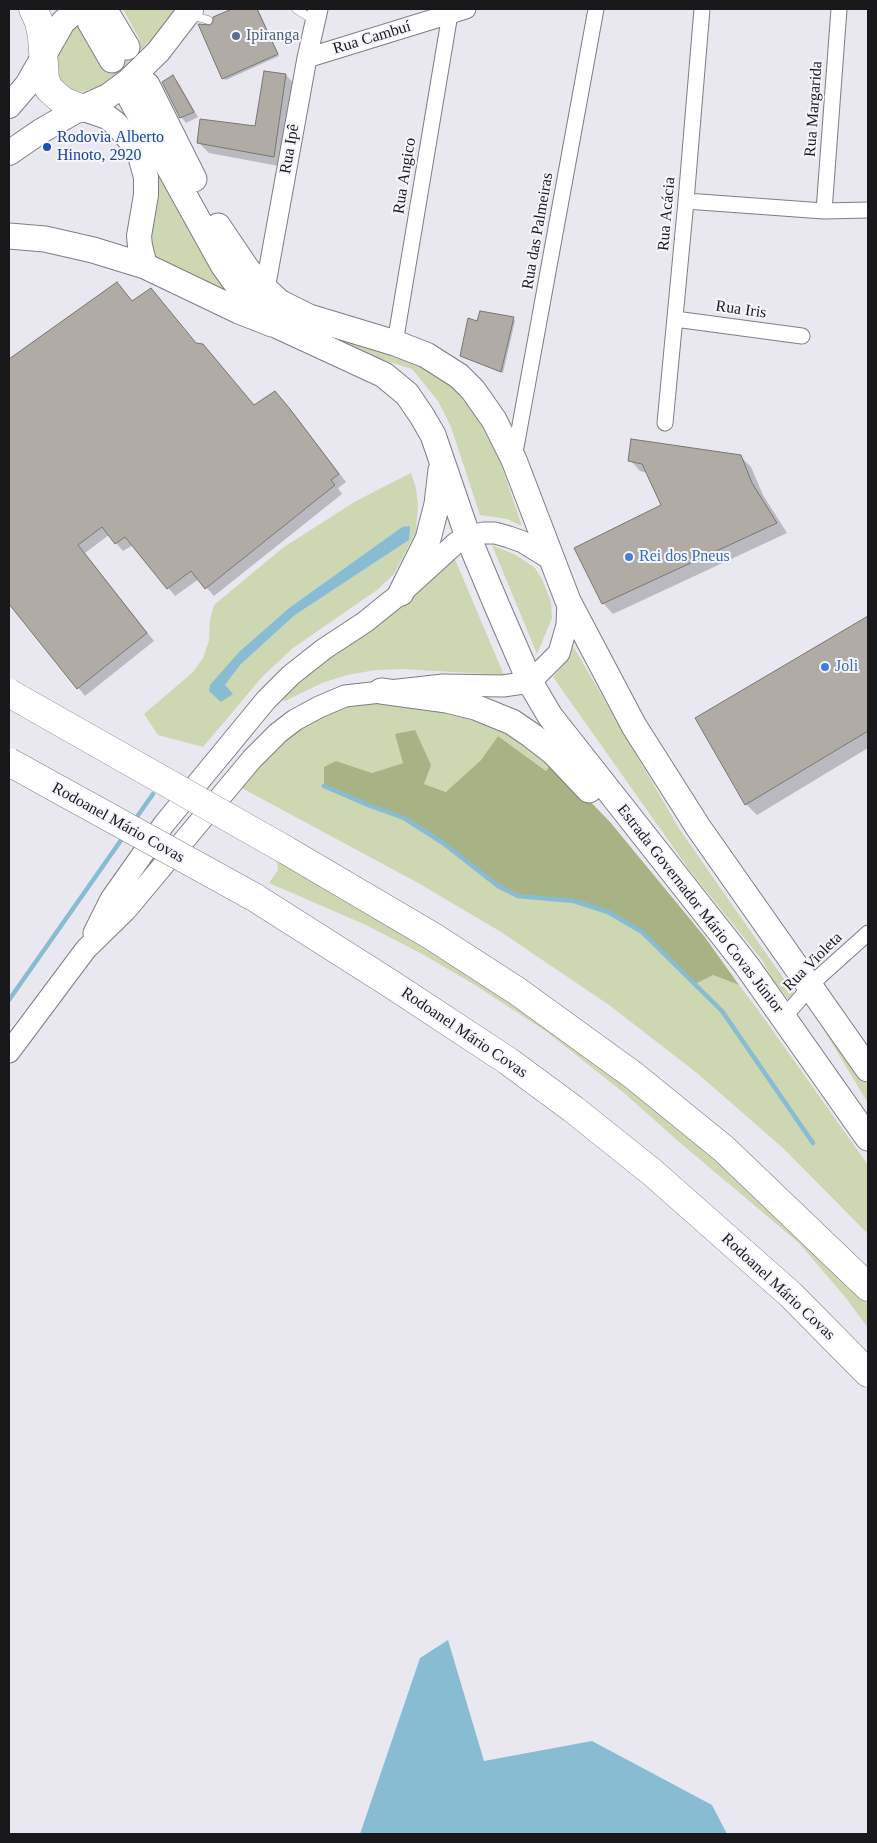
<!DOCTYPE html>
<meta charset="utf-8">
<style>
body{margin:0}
#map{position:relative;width:877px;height:1843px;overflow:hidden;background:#e9e8f0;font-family:"Times New Roman",serif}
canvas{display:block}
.frame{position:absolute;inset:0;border:10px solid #19181b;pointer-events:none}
</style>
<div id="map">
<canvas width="877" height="1843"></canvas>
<div class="frame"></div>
</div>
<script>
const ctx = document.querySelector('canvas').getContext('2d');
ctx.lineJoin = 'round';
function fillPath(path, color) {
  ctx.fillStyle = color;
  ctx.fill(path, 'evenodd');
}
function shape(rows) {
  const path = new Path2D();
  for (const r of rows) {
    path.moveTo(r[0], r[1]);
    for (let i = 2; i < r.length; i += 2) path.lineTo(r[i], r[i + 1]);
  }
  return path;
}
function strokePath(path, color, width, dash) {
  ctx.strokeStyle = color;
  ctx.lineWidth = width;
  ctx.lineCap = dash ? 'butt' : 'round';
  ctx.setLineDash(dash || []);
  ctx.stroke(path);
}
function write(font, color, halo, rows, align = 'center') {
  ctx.font = font + ' "Times New Roman",serif';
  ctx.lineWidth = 4;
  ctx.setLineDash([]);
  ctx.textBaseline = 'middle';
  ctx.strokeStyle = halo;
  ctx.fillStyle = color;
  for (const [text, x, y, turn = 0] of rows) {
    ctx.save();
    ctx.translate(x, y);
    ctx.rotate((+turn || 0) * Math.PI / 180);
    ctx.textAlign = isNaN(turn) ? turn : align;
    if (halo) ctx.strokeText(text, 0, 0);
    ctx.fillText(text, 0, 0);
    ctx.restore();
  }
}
const green = shape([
 [90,9,99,9,82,26,107,71,140,40,123,9,175,9,161,30,113,78,99,86,84,91,73,92,64,90,52,69,55,49],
 [149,154,232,294,164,262,151,254,145,245],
 [297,321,393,350,463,390,501,464,522,526,507,519,480,515,451,427,438,401,412,369,361,353],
 [411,473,416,488,418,506,416,532,394,574,377,590,293,648,262,677,203,747,158,735,144,714,193,672,203,658,209,641,210,619,214,605,284,547,356,501],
 [402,527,409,540,295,615,241,664,225,685,240,651,289,608],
 [492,545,516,555,535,568,543,581,551,602,552,618,537,654],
 [454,557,504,675,402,669,376,670,347,675,322,683,285,701,279,696],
 [573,646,680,830,793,992,791,1003,773,980,762,960,690,871,553,677,564,664],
 [363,700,489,715,552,762,546,771,498,736,481,760,447,792,424,784,403,763,372,773,336,761,324,785,368,805,404,818,443,843,518,896,574,901,608,912,713,975,739,985,761,1014,868,1165,868,1234,784,1149,697,1073,609,1005,501,932,420,884,238,786,254,766,300,728,330,712],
 [276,852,507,978,868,1289,868,1328,846,1298,799,1243,678,1141,624,1093,547,1032,475,985,424,955,366,925,269,883,278,870],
 [809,995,868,1086,868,1103,807,1002]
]);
const forest = shape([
 [415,730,431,765,424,784,446,792,481,760,498,736,546,771,552,762,610,822,704,936,739,985,713,975,695,984,637,929,608,912,574,901,518,896,498,886,443,843,404,818,368,805,324,786,324,767,336,761,372,773,403,763,395,734]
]);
const water = shape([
 [410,526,409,540,295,615,241,664,225,685,233,694,221,702,209,691,210,685,240,651,289,608,402,527],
 [448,1640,484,1761,592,1741,712,1805,727,1834,360,1834,420,1658]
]);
const shadow = shape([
 [235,9,258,9,279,56,226,80,223,78,210,27,214,23,214,18],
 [286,75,296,86,284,167,209,153,198,142,256,128],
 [173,77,178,82,198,117,186,123,181,117],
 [117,283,133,302,197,345,202,345,255,406,282,401,298,419,346,482,338,488,342,494,214,596,199,579,175,596,133,545,123,551,109,535,85,553,154,641,85,696,9,602,9,360],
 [513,318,515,321,503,373,462,355,478,322],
 [740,456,751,467,763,495,787,533,613,614,603,603,663,506,647,473,640,471,630,460],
 [868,618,868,748,757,815,746,804,697,719]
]);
const stream = shape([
 [324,786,368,805,404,818,443,843,498,886,518,896,574,901,608,912,642,932,722,1011,813,1143],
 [134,821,153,794],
 [9,1000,124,836]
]);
const building = shape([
 [232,9,257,9,278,54,222,79,198,24,210,25,213,22,213,17,232,9],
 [264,71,286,74,274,157,197,143,200,119,255,126,264,71],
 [173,75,194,112,180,118,162,82,173,75],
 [117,282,132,301,151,288,196,343,203,344,254,405,275,391,290,409,339,474,331,480,335,485,205,589,191,571,167,589,125,537,115,544,102,527,78,545,147,633,77,689,9,604,9,359,117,282],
 [480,311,514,317,501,372,460,356,468,318,477,321,480,311],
 [631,439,741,455,752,483,777,523,602,604,574,548,661,505,642,464,628,461,631,439],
 [868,616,868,731,745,805,695,718,868,616]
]);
const service = shape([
 [296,9,315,21],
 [191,15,208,20]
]);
const minor = shape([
 [686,201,824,211,868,210],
 [824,211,839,9],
 [675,319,802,336],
 [395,343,450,14],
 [665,423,686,201,702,9],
 [514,458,596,9],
 [784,1017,819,977,868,933]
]);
const tertiary = shape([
 [307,58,466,9],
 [265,289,307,58,318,9]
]);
const secondary = shape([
 [94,933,111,899,164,824,266,700,291,675,324,649,365,622,401,593,456,543,468,537,483,533,495,533,509,537,523,542,552,560],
 [9,1052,86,949,126,910,252,759,278,733,295,720,319,707,345,696,443,685,503,686,530,682,559,653,567,625,568,601]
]);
const primary = shape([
 [9,106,27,85,63,22,78,9],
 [81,108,107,117,115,123,131,141,139,152,146,177,146,195,139,236,140,246,145,266],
 [9,153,41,131,81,108,108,96,127,82,158,52,191,9]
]);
const trunk = shape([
 [104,9,127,47],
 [90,22,112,60],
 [147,85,194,179],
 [131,99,223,265,236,283,278,326,384,375,407,394,422,416,433,435,468,537,497,606,530,682,550,716,747,966,868,1138],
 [218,226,247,269,265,289,279,302,309,317,395,343,426,355,459,376,473,390,494,420,514,460,568,601,634,726,698,827,868,1069],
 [9,236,45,239,93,250,145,266,239,311,272,324],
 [401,593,428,539,437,504,441,470],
 [381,691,447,700,475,707,512,722,531,735,553,752,589,790]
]);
const motorway = shape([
 [33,9,39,22,42,37,45,79,49,89,63,101,81,108],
 [189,9,189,10],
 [284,849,432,936,517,991,633,1075,724,1149,868,1287],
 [254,897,391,984,508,1061,573,1109,653,1173,791,1295,868,1373]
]);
const motorwayBridge = shape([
 [9,693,284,849],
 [9,762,254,897]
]);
const markers = [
 [236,36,5,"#5c6f8a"],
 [47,147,5,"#1a4fb4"],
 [629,557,5,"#3f7fe0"],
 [825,667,5,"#3f7fe0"]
];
const serviceNames = [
 ["Ipiranga",246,36]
];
const streetNames = [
 ["Rua Cambuí",372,38,-17],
 ["Rua Margarida",814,109,-86],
 ["Rua Ipê",290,149,-80],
 ["Rua Angico",405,176,-81],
 ["Rua Acácia",667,214,-85],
 ["Rua das Palmeiras",538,231,-80],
 ["Rua Iris",741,310,8],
 ["Rodoanel Mário Covas",118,823,29],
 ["Estrada Governador Mário Covas Júnior",700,909,52],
 ["Rua Violeta",813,962,-45],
 ["Rodoanel Mário Covas",464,1033,34],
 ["Rodoanel Mário Covas",778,1287,43]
];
const transitNames = [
 ["Rodovia Alberto",57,138],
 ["Hinoto, 2920",57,156]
];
const shopNames = [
 ["Rei dos Pneus",639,557],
 ["Joli",835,667]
];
fillPath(green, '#cdd7b2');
fillPath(forest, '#a7b285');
fillPath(water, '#88bcd3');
fillPath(shadow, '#0003');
strokePath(stream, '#88bcd3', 4.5);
fillPath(building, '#b0aca5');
strokePath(building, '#797670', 1);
strokePath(service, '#7e7d84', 9);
strokePath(minor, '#7e7d84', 17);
strokePath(tertiary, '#7e7d84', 21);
strokePath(secondary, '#7e7d84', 23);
strokePath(primary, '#7e7d84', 26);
strokePath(trunk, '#7e7d84', 27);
strokePath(motorway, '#7e7d84', 29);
strokePath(service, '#fff', 8);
strokePath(minor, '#fff', 15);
strokePath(tertiary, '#fff', 19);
strokePath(secondary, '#fff', 21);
strokePath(primary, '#fff', 24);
strokePath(trunk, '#fff', 25);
strokePath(motorway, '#fff', 28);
strokePath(motorwayBridge, '#7e7d84', 29, []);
strokePath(motorwayBridge, '#fff', 28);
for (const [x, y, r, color] of markers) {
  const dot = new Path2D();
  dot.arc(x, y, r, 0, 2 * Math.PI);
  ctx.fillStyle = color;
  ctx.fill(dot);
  strokePath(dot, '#f6f6fd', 2);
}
write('16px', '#4e5e75', '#f6f6fd', serviceNames, 'left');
write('16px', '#19181b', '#f6f6fd', streetNames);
write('16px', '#164399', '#f6f6fd', transitNames, 'left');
write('16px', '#366cbe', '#f6f6fd', shopNames, 'left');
</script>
